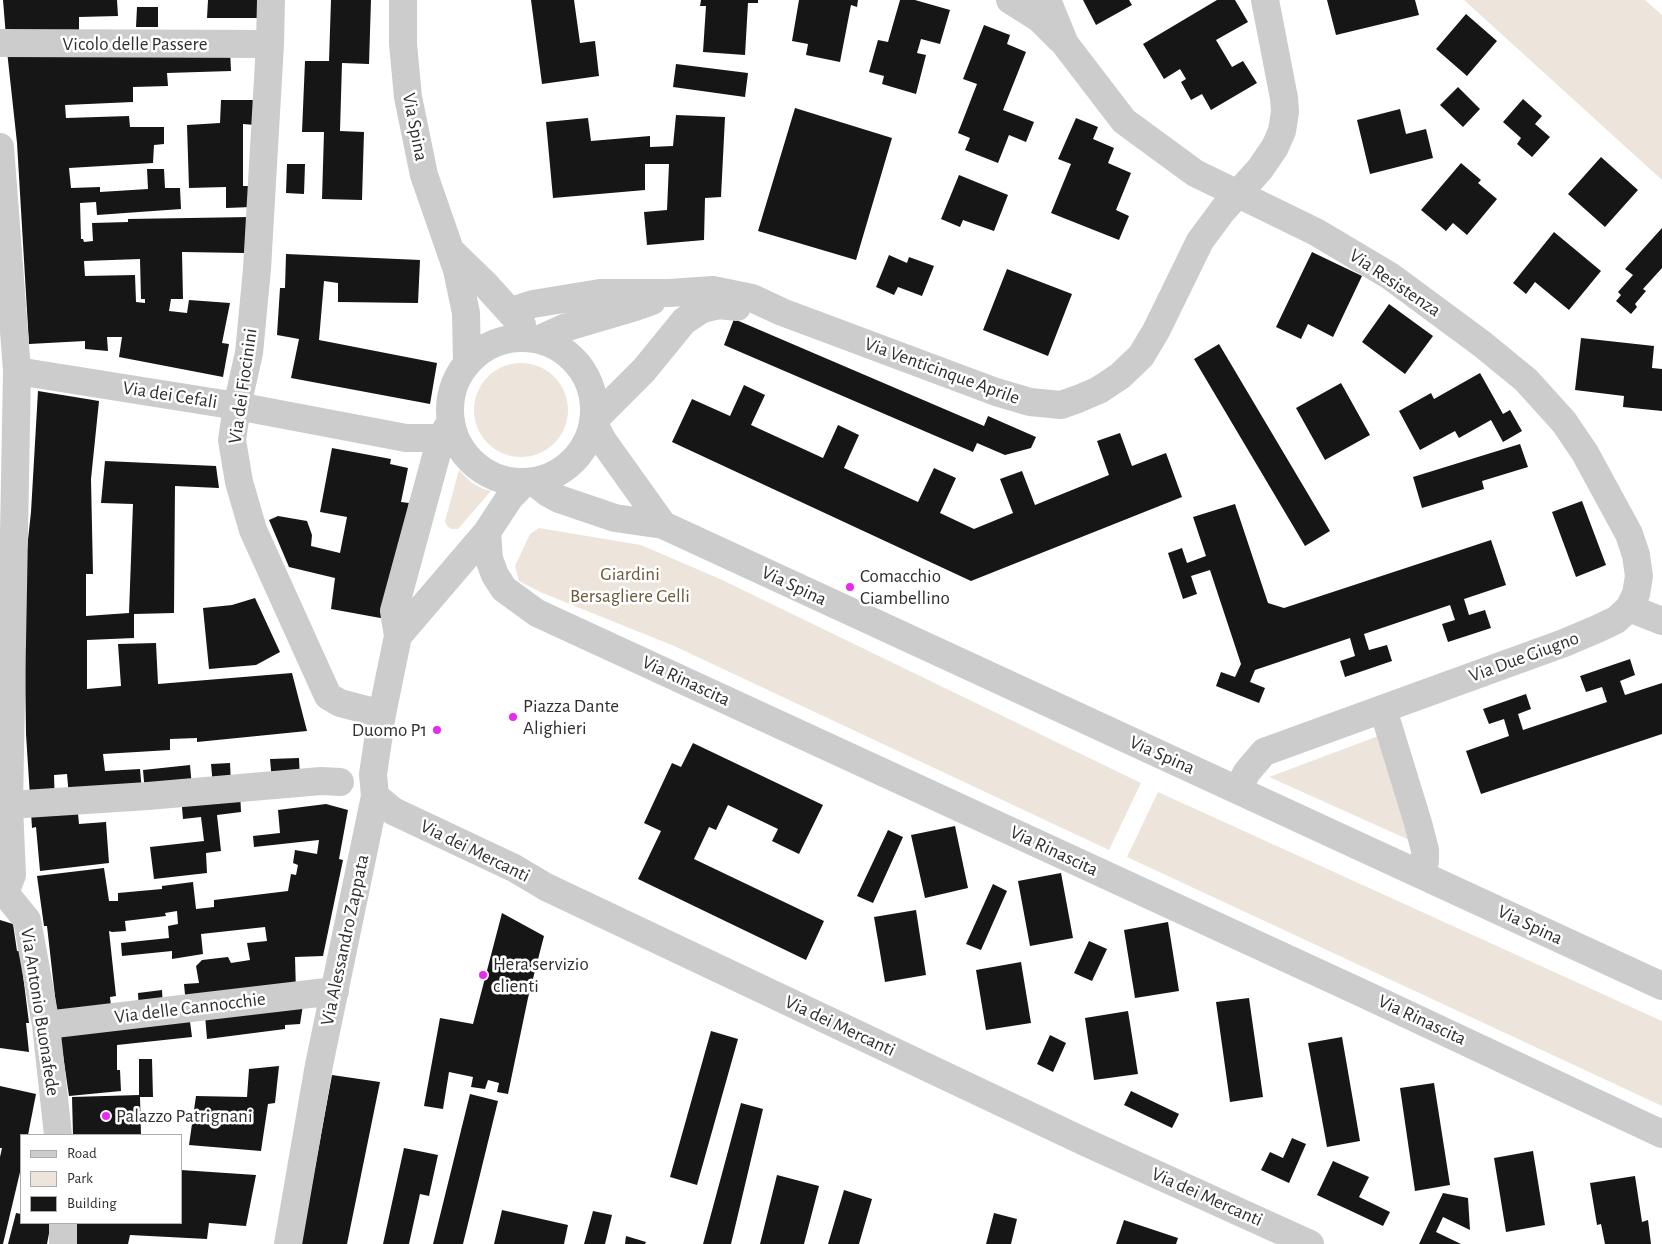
<!DOCTYPE html>
<style>
body{margin:0}
#map{position:relative;width:1662px;height:1244px;overflow:hidden;background:#fff;font-family:"Alegreya Sans",sans-serif}
canvas{display:block}
.legend{position:absolute;left:20px;top:1134px;width:162px;height:90px;box-sizing:border-box;background:#fff;border:1px solid #acacac;margin:0;padding:6px 9px;list-style:none;font-size:15px;color:#2f2f2f}
.legend li{display:flex;align-items:center;gap:10px;height:25px}
.legend b{width:25px;border:1px solid #acacac}
</style>
<div id="map">
<canvas width="1662" height="1244"></canvas>
<ul class="legend">
<li><b style="height:6px;background:#ccc"></b>Road</li>
<li><b style="height:14px;background:#ede5dc"></b>Park</li>
<li><b style="height:14px;background:#161616"></b>Building</li>
</ul>
</div>
<script>
const ctx = document.querySelector('canvas').getContext('2d');
ctx.lineJoin = 'round';
function fillPath(path, color) {
  ctx.fillStyle = color;
  ctx.fill(path, 'evenodd');
}
function shape(rows) {
  const path = new Path2D();
  for (const r of rows) {
    if (r.length === 3) {
      path.moveTo(r[0] + r[2], r[1]);
      path.arc(r[0], r[1], r[2], 0, 2 * Math.PI);
      continue;
    }
    path.moveTo(r[0], r[1]);
    for (let i = 2; i < r.length; i += 2) path.lineTo(r[i], r[i + 1]);
  }
  return path;
}
function strokePath(path, color, width, dash) {
  ctx.strokeStyle = color;
  ctx.lineWidth = width;
  ctx.lineCap = dash ? 'butt' : 'round';
  ctx.setLineDash(dash || []);
  ctx.stroke(path);
}
function write(font, color, halo, rows, align = 'center') {
  ctx.font = font + ' "Alegreya Sans",sans-serif';
  ctx.lineWidth = 5;
  ctx.setLineDash([]);
  ctx.textBaseline = 'middle';
  ctx.strokeStyle = halo;
  ctx.fillStyle = color;
  for (const [text, x, y, turn = 0] of rows) {
    ctx.save();
    ctx.translate(x, y);
    ctx.rotate((+turn || 0) * Math.PI / 180);
    ctx.textAlign = isNaN(turn) ? turn : align;
    if (halo) ctx.strokeText(text, 0, 0);
    ctx.fillText(text, 0, 0);
    ctx.restore();
  }
}
const green = shape([
 [1464,0,1645,0,1662,15,1662,180],
 [521,410,47],
 [459,470,471,482,483,489,491,491,458,529,451,529,447,526,445,521],
 [539,528,641,545,720,579,1141,783,1109,850,674,646,540,592,519,581,515,566,530,534],
 [1381,735,1416,843,1269,777],
 [1158,792,1662,1021,1662,1106,1127,857]
]);
const building = shape([
 [3,0,117,0,118,16,79,17,79,35,6,37],
 [208,0,259,0,259,18,207,18],
 [331,0,371,0,369,64,342,63,340,131,364,132,362,200,322,199,324,132,302,132,305,61,329,61],
 [531,0,574,0,580,43,595,41,599,76,542,84],
 [701,0,758,0,758,3,748,3,745,55,703,52,706,6,700,6],
 [799,0,858,0,857,7,851,5,840,62,806,55,808,44,792,41],
 [900,0,915,0,950,10,940,44,921,39,917,53,926,55,916,94,882,84,884,76,869,72,878,40,888,42],
 [1083,0,1129,0,1132,5,1096,25],
 [1217,0,1235,0,1248,22,1216,40,1232,67,1243,61,1257,83,1211,110,1202,94,1191,100,1181,82,1186,79,1180,69,1164,79,1143,44],
 [1327,0,1415,0,1419,15,1336,35],
 [137,7,158,7,158,27,136,27],
 [1466,14,1497,41,1467,76,1436,49],
 [984,25,1010,35,1007,44,1026,52,1003,110,1034,122,1026,142,1009,135,998,163,965,150,970,138,958,133,977,84,963,79],
 [230,50,231,71,167,73,168,86,133,87,133,102,65,105,66,118,129,116,130,127,164,127,164,144,154,145,153,163,69,168,71,188,100,187,100,192,148,189,147,169,164,169,165,188,180,188,181,209,97,215,96,202,80,203,81,239,83,239,84,242,93,241,92,223,128,222,128,219,251,217,245,253,182,252,183,299,171,299,169,311,187,313,189,300,230,303,222,343,229,344,223,377,119,357,122,337,107,337,108,351,85,349,85,341,29,344,17,143,7,51],
 [140,259,141,299,145,299,145,303,136,302,135,275,85,276,84,261],
 [676,64,748,73,745,97,673,87],
 [1458,87,1480,109,1463,127,1440,105],
 [1523,99,1542,116,1535,124,1550,137,1532,157,1517,144,1521,138,1503,122],
 [221,100,257,100,255,125,243,124,243,186,254,186,252,207,226,208,226,187,189,188,187,125,220,123],
 [795,108,892,138,856,260,758,231],
 [1400,109,1406,134,1426,129,1433,158,1370,174,1357,120],
 [676,115,725,117,721,197,705,198,704,240,647,245,644,212,667,210,669,164,645,164,645,190,553,198,546,122,588,118,591,141,650,136,650,147,673,146],
 [1076,118,1098,127,1093,139,1114,148,1108,163,1131,173,1116,210,1129,216,1119,240,1051,213,1071,164,1058,159],
 [1601,157,1638,190,1605,227,1568,194],
 [1461,163,1481,180,1478,183,1497,199,1467,235,1453,223,1446,231,1421,210],
 [287,164,305,164,304,194,286,193],
 [959,175,1008,195,994,231,963,220,960,227,941,219],
 [1662,228,1662,268,1643,289,1646,291,1635,304,1637,307,1631,314,1616,301,1621,295,1618,292,1633,275,1625,269],
 [1554,232,1601,271,1569,310,1535,282,1526,294,1513,283],
 [1312,252,1362,276,1333,337,1308,324,1301,339,1276,327],
 [286,254,420,260,418,303,338,302,338,283,324,281,319,340,437,363,430,404,291,378,299,339,277,335,280,288,285,288],
 [889,255,907,263,909,257,934,266,922,296,898,287,894,295,876,287],
 [1007,269,1072,294,1048,356,983,330],
 [1389,304,1433,336,1405,374,1362,342],
 [734,319,984,426,988,416,1036,437,1031,448,1005,455,977,443,973,452,724,345],
 [1581,338,1654,346,1652,368,1662,369,1662,411,1623,407,1624,396,1575,390],
 [1219,344,1330,531,1305,546,1194,359],
 [1480,373,1503,414,1510,410,1522,431,1503,442,1491,420,1459,438,1455,431,1420,450,1399,411,1431,393,1434,399],
 [1341,383,1370,435,1325,460,1296,408],
 [744,385,765,395,751,425,823,458,838,425,859,435,844,468,918,502,934,468,956,478,940,513,974,529,1013,513,1000,479,1022,471,1035,505,1109,475,1097,441,1120,433,1132,466,1166,453,1182,497,971,581,672,442,692,399,730,416],
 [38,391,99,401,91,479,93,574,86,574,86,616,129,613,133,504,101,503,105,461,216,466,219,488,175,486,174,613,134,614,134,638,87,640,87,689,121,686,118,644,156,643,158,684,292,673,307,731,197,742,197,738,170,739,170,750,103,754,105,771,140,769,142,792,69,797,67,774,54,775,55,805,77,803,79,824,106,822,109,863,40,871,36,827,32,828,26,734,24,577,31,512],
 [1520,444,1528,467,1482,481,1484,489,1422,508,1413,477],
 [332,448,391,459,390,464,408,468,401,502,409,503,386,619,331,609,335,578,289,567,269,520,278,516,307,521,312,535,311,546,340,553,347,517,320,512],
 [1582,501,1606,565,1576,577,1552,512],
 [1235,504,1268,603,1284,608,1491,540,1506,585,1464,599,1469,615,1485,610,1491,628,1448,642,1442,624,1455,620,1450,605,1364,634,1369,650,1387,645,1392,661,1345,677,1340,661,1355,656,1350,638,1255,670,1250,682,1265,688,1259,703,1216,686,1221,672,1235,677,1241,664,1210,570,1191,576,1197,594,1183,599,1168,553,1182,548,1187,563,1206,556,1193,517],
 [255,598,280,652,256,665,209,669,203,608,232,605],
 [1630,659,1635,675,1620,681,1625,695,1662,683,1662,734,1481,794,1466,751,1509,736,1504,719,1489,724,1483,709,1526,694,1531,709,1518,714,1523,730,1607,702,1602,687,1586,692,1580,676],
 [693,743,823,805,799,854,772,841,778,829,728,805,716,830,709,827,694,859,824,921,806,960,638,879,661,831,644,823,672,763,681,767],
 [299,758,300,779,272,781,270,759],
 [230,763,231,784,213,786,211,764],
 [190,765,192,787,145,793,143,770],
 [240,791,241,812,217,815,221,851,206,853,207,873,154,879,150,847,204,841,201,817,183,819,181,796],
 [326,804,348,810,339,859,343,860,323,956,295,957,296,992,186,1005,184,984,199,983,196,966,202,960,228,957,231,963,250,960,247,943,267,941,265,927,201,934,203,954,172,959,172,951,122,956,121,943,169,938,168,926,178,924,177,911,165,913,166,916,125,921,126,931,112,932,109,931,116,996,110,997,112,1015,58,1023,47,926,44,926,37,876,104,868,109,901,118,901,118,893,162,889,162,886,193,882,196,909,214,907,214,900,288,891,291,874,296,875,298,865,293,863,295,850,317,854,319,840,254,847,253,836,280,833,278,810],
 [955,826,968,888,925,898,911,835],
 [888,830,903,837,873,903,857,896],
 [1061,873,1073,938,1030,946,1018,881],
 [993,884,1007,891,981,950,966,944],
 [916,910,926,975,885,982,874,917],
 [502,913,544,936,528,998,508,1094,497,1092,499,1083,488,1080,485,1089,471,1087,473,1077,449,1072,443,1109,424,1106,440,1018,473,1024],
 [0,920,13,924,17,951,20,951,29,1023,26,1023,29,1052,0,1048],
 [1168,922,1179,991,1135,998,1124,930],
 [1089,941,1107,949,1092,981,1074,973],
 [1021,962,1031,1023,986,1030,976,970],
 [162,990,163,1008,139,1012,138,993],
 [1249,998,1263,1097,1230,1102,1216,1002],
 [303,1005,300,1024,285,1025,285,1029,207,1039,205,1015],
 [1128,1011,1138,1074,1094,1080,1085,1018],
 [189,1014,192,1037,117,1045,117,1070,120,1070,121,1091,69,1096,59,1028],
 [711,1031,738,1039,697,1185,670,1177],
 [1050,1035,1066,1043,1053,1072,1037,1064],
 [1342,1037,1360,1141,1327,1147,1308,1043],
 [139,1059,152,1059,153,1097,140,1097,141,1135,73,1135,72,1097,139,1095],
 [279,1066,275,1103,268,1104,261,1151,189,1145,196,1096,247,1097,249,1069],
 [332,1075,380,1082,347,1244,301,1244],
 [1434,1083,1450,1185,1415,1191,1400,1088],
 [0,1086,36,1094,28,1135,21,1135,21,1168,3,1244,0,1244,0,1157,2,1148,0,1148],
 [1131,1091,1179,1114,1172,1128,1124,1105],
 [470,1094,498,1101,463,1244,433,1244],
 [741,1103,763,1109,731,1244,703,1244],
 [1292,1138,1306,1144,1289,1183,1261,1170,1270,1152,1283,1158],
 [404,1148,438,1155,429,1196,420,1194,409,1244,383,1244],
 [1533,1151,1545,1225,1506,1232,1494,1158],
 [1333,1161,1369,1177,1359,1197,1390,1212,1383,1226,1317,1195],
 [181,1170,256,1175,246,1226,209,1223,207,1239,130,1235,128,1244,75,1244,76,1223,181,1223],
 [777,1175,819,1186,804,1244,760,1244],
 [1635,1176,1642,1222,1648,1220,1651,1244,1605,1244,1601,1224,1597,1225,1590,1183],
 [844,1190,872,1199,859,1244,828,1244],
 [1443,1193,1468,1198,1470,1230,1443,1217,1436,1232,1461,1244,1419,1244],
 [502,1210,568,1225,564,1244,494,1244],
 [593,1211,612,1215,605,1244,584,1244],
 [16,1213,21,1214,21,1223,51,1223,47,1244,8,1244],
 [994,1213,1017,1219,1011,1244,986,1244],
 [1124,1220,1178,1238,1176,1244,1116,1244],
 [626,1236,646,1242,645,1244,625,1244]
]);
const minor = shape([
 [271,0,270,44,257,269,249,353,237,406,232,440,239,482,253,530,328,696,340,703,382,714],
 [403,0,403,44,408,97,424,175,457,270,466,313,467,362],
 [1010,0,1040,19,1060,39],
 [1047,0,1065,44,1124,121,1195,173,1316,232,1390,276,1482,344,1526,380,1564,422,1585,453,1629,534,1636,555,1639,576,1636,594,1629,608,1616,620,1597,629,1564,643,1264,752,1247,772,1238,789],
 [0,43,270,44],
 [0,147,17,371,9,805,12,875,5,893],
 [452,252,484,283,522,325],
 [511,311,533,304,600,293,669,293,713,290,752,298,782,312,996,392,1030,402,1061,405,1078,399,1099,390,1120,376,1141,356,1156,331,1200,241,1223,210,1260,169,1275,147,1282,131,1285,112,1284,98,1265,0],
 [542,338,564,328,635,307,652,301],
 [522,410,72],
 [17,371,237,406,406,438,441,438],
 [594,420,644,370,684,321,702,309,719,305,737,307],
 [593,422,603,441,663,525],
 [534,482,548,493,559,499,615,518,663,525,1662,986],
 [487,532,489,559,495,575,504,589,537,613,1364,994,1662,1134],
 [1629,608,1662,621],
 [398,636,487,532,510,497,525,482],
 [1383,709,1418,823,1425,850,1425,861,1420,874],
 [375,796,393,811,514,868,546,887,1085,1142,1310,1244],
 [9,805,148,796,321,781,340,782],
 [5,893,27,920,46,1025,58,1135],
 [46,1025,335,991],
 [63,1244,63,1223],
 [288,1244,319,1065,375,796,373,774,382,714,398,636,394,611,441,438,451,421]
]);
const markers = [
 [850,587,5,"#ea29ee"],
 [513,717,5,"#ea29ee"],
 [437,730,5,"#ea29ee"],
 [483,975,5,"#ea29ee"],
 [106,1116,5,"#ea29ee"]
];
const streetNames = [
 ["Vicolo delle Passere",135,44],
 ["Via Spina",415,127,79],
 ["Via Resistenza",1395,283,34],
 ["Via Venticinque Aprile",942,371,20],
 ["Via dei Fiocinini",243,386,-82],
 ["Via dei Cefali",170,395,9],
 ["Via Spina",794,586,25],
 ["Via Due Giugno",1524,657,-20],
 ["Via Rinascita",686,681,25],
 ["Via Spina",1162,755,24],
 ["Via dei Mercanti",475,851,26],
 ["Via Rinascita",1054,851,25],
 ["Via Spina",1530,925,25],
 ["Via Alessandro Zappata",345,940,-78],
 ["Via delle Cannocchie",190,1008,-7],
 ["Via Antonio Buonafede",40,1012,81],
 ["Via Rinascita",1422,1020,25],
 ["Via dei Mercanti",840,1026,25],
 ["Via dei Mercanti",1207,1197,24]
];
const parkNames = [
 ["Giardini",630,574],
 ["Bersagliere Gelli",630,596]
];
const poiNames = [
 ["Comacchio",860,576],
 ["Ciambellino",860,598],
 ["Piazza Dante",523,706],
 ["Alighieri",523,728],
 ["Duomo P1",427,730,"right"],
 ["Hera servizio",493,964],
 ["clienti",493,986],
 ["Palazzo Patrignani",116,1116]
];
fillPath(green, '#ede5dc');
fillPath(building, '#161616');
strokePath(minor, '#ccc', 28);
for (const [x, y, r, color] of markers) {
  const dot = new Path2D();
  dot.arc(x, y, r, 0, 2 * Math.PI);
  ctx.fillStyle = color;
  ctx.fill(dot);
  strokePath(dot, '#fff', 2);
}
write('19px', '#2f2f2f', '#fff', streetNames);
write('19px', '#6d583a', '#fff', parkNames);
write('19px', '#2f2f2f', '#fff', poiNames, 'left');
</script>
